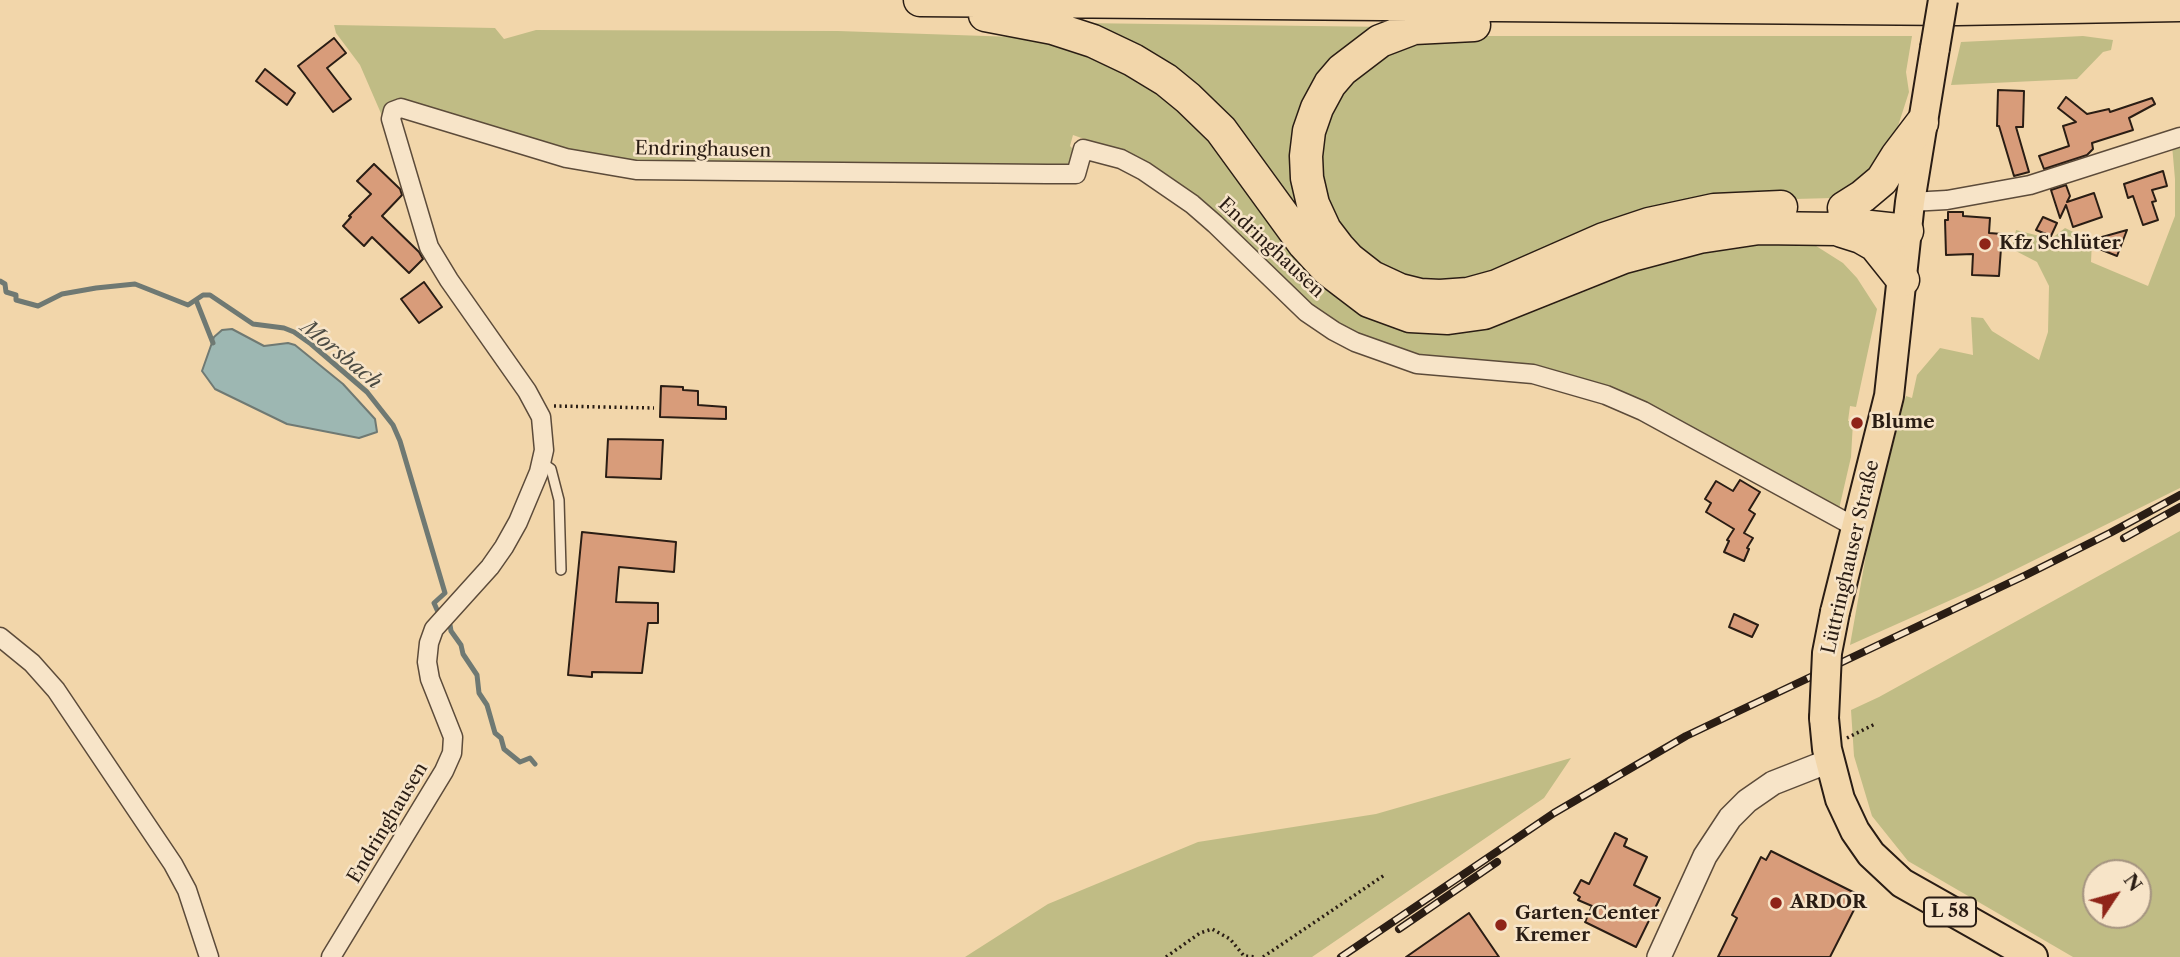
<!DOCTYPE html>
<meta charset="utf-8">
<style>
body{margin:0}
#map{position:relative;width:2180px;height:957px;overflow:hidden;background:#f2d6aa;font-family:"Libre Caslon Text",serif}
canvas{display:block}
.north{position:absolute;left:2082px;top:859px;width:70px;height:70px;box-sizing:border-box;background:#f7e4c8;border:2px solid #a59480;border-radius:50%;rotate:54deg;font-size:19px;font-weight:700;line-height:28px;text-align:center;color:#2a1d14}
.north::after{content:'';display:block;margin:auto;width:24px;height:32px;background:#8f2418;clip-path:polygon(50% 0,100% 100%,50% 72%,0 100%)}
</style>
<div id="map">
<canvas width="2180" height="957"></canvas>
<div class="north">N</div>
</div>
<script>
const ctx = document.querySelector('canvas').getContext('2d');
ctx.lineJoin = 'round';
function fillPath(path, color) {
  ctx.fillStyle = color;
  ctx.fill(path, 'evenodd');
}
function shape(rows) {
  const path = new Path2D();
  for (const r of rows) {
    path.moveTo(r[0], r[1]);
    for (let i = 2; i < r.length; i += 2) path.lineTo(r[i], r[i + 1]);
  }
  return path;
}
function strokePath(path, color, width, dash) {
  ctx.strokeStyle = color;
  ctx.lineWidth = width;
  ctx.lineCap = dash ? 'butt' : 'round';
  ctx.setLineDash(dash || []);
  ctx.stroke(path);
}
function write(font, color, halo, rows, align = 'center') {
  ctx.font = font + ' "Libre Caslon Text",serif';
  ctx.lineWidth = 5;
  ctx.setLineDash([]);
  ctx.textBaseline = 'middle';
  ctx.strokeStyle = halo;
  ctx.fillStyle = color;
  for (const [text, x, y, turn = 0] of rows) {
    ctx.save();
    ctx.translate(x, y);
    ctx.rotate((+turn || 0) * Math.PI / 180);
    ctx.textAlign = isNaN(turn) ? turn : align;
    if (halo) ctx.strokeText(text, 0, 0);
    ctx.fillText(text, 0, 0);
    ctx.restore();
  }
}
const green = shape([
 [1079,23,1390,27,1363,43,1299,186,1400,305,1272,188],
 [334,25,495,28,504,39,536,30,838,31,1015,37,1064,43,1106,57,1204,125,1322,278,1578,285,1751,239,1813,244,1843,263,1857,278,1877,309,1856,407,1850,406,1848,421,1853,422,1851,457,1839,509,1640,403,1426,357,1359,337,1316,311,1132,156,1073,135,1070,146,1075,151,1072,163,1063,168,612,164,400,100,386,125,360,65,336,33],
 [1474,36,1912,36,1906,72,1909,92,1887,160,1833,198,1756,200,1447,288,1389,270,1363,253,1339,225,1321,182,1320,150,1329,114,1346,86,1386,48,1436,38],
 [2083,36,2113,40,2111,50,2103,52,2077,79,1951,85,1961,42],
 [2180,142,2180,488,1980,587,1850,645,1869,538,1904,402,1906,396,1912,398,1917,375,1940,348,1973,355,1971,317,1983,318,1992,331,2039,360,2048,332,2049,286,2037,262,2012,249,2016,230,2051,239,2065,228,2092,241,2091,262,2148,286,2175,216,2175,179,2172,145],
 [2180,531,2180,957,2073,957,1908,861,1872,816,1854,756,1851,710,1879,697],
 [2138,873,2138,915,2096,915,2096,873],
 [1571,758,1544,798,1312,957,965,957,1048,904,1198,842,1376,814]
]);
const water = shape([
 [232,329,264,346,288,343,295,345,343,384,375,419,377,432,359,438,287,424,215,389,202,371,214,337,222,330,232,329]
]);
const stream = shape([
 [0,281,5,284,6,292,16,295,16,300,38,306,62,294,96,288,135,284,188,305,203,295,210,295,253,324,284,328,294,332,311,344,367,392,393,425,400,441,445,593,434,603,438,612],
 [196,300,213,343],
 [450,625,451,631,461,645,463,654,477,675,479,693,487,705,495,733,501,738,504,749,520,762,530,758,535,764]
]);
const building = shape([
 [334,38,346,53,327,68,351,99,333,112,298,66,334,38],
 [265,69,295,93,287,105,256,81,265,69],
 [1998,90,2024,91,2023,127,2016,127,2029,172,2014,176,1999,126,1997,126,1998,90],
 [2066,97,2087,114,2109,109,2110,112,2152,98,2155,104,2129,118,2133,130,2092,143,2093,149,2087,155,2044,169,2039,156,2069,146,2063,126,2076,122,2058,108,2066,97],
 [374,164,400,189,402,195,382,216,419,252,423,259,409,273,372,237,364,246,343,226,351,217,349,216,371,194,357,181,374,164],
 [2163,171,2167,186,2152,190,2156,201,2152,202,2158,220,2143,225,2133,196,2128,198,2124,184,2163,171],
 [2066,185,2070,196,2067,202,2094,193,2102,217,2073,227,2066,205,2060,218,2051,190,2066,185],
 [1948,212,1963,212,1963,216,1990,218,1989,233,2002,234,1999,276,1972,275,1973,254,1946,255,1945,220,1948,220,1948,212],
 [2043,217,2057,223,2051,236,2036,230,2043,217],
 [2127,230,2117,256,2097,248,2102,237,2127,230],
 [424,282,442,307,419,323,401,299,424,282],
 [661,386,683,387,683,390,698,391,698,405,726,407,726,419,660,417,661,386],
 [608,439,663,440,661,479,606,477,608,439],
 [1740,480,1760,492,1749,510,1755,514,1744,533,1753,538,1747,548,1749,549,1744,561,1724,552,1729,541,1727,540,1734,529,1706,512,1711,503,1705,499,1716,481,1733,491,1740,480],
 [582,532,676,542,674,572,619,567,616,602,658,603,658,623,648,623,642,673,592,672,592,677,568,675,582,532],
 [1734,614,1758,625,1752,637,1729,627,1734,614],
 [1615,833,1627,839,1624,846,1647,857,1634,885,1660,898,1636,947,1585,922,1592,906,1578,900,1580,897,1574,893,1581,880,1589,884,1615,833],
 [1771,851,1861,896,1830,957,1718,957,1737,918,1732,915,1761,857,1766,860,1771,851],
 [1469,913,1499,957,1406,957,1469,913]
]);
const path = shape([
 [554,406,654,408],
 [1847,738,1875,724],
 [1166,957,1200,933,1212,929,1230,939,1244,956,1257,957],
 [1263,957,1386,874]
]);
const service = shape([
 [541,462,551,469,559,500,561,570]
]);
const minor = shape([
 [1910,202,1947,200,2030,185,2180,137],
 [0,637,32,663,56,690,173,864,187,890,209,957],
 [331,957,444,771,452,753,453,737,430,679,427,662,429,643,434,629,490,567,504,547,518,522,539,472,544,450,541,417,527,391,449,280,429,247,391,119,393,111,401,108,566,158,636,170,1047,174,1076,174,1083,149,1121,159,1144,171,1192,204,1215,224,1306,312,1334,331,1355,342,1417,364,1533,374,1606,395,1643,411,1857,528]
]);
const tertiary = shape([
 [1659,957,1705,856,1730,818,1747,801,1773,783,1829,761]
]);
const primary = shape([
 [1835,612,1889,396,1910,202,1935,48],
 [1824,718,1827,749,1840,799,1855,831,1871,854,1902,883,2033,957]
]);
const motorway = shape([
 [920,0,1957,9,2180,5],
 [985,15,1053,28,1093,41,1133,60,1166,80,1188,98,1221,130,1304,244,1327,269,1369,301,1410,316,1448,318,1484,313,1624,257,1699,237,1759,228,1837,229,1861,226,1907,231],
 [1474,25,1414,28,1380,41,1342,70,1330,84,1317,108,1309,131,1306,156,1307,178,1313,204,1325,230,1338,247,1349,259,1372,277,1400,290,1420,295,1440,296,1468,294,1497,286,1604,239,1649,224,1714,210,1781,207],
 [1844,208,1863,196,1882,180,1897,156,1922,123],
 [1842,231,1861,237,1875,245,1903,280]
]);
const rail = shape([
 [2124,538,2180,507],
 [1399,929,1497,862],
 [1341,957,1554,813,1686,736,2026,575,2110,533,2180,495]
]);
const primaryBridge = shape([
 [1935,48,1943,0],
 [1824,718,1827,653,1835,612]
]);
const markers = [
 [1985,244,7,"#8f2418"],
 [1857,423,7,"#8f2418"],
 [1776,903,7,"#8f2418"],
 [1501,925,7,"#8f2418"]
];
const shields = [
 [1950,912,52]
];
const shieldNames = [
 ["L 58",1950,912]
];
const streetNames = [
 ["Endringhausen",703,150,1],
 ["Endringhausen",1271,248,43],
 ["Lüttringhauser Straße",1851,557,-77],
 ["Endringhausen",388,823,-59]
];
const poiNames = [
 ["Kfz Schlüter",1999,244],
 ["Blume",1871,423],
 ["ARDOR",1790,903],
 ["Garten-Center",1515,914],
 ["Kremer",1515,936]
];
const waterNames = [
 ["Morsbach",341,355,39]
];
fillPath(green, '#c0bc85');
fillPath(water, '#9db7b2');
strokePath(water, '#6f7973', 2);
strokePath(stream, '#6f7973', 5);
fillPath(building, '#d89c7a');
strokePath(building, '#2a1d14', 2);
strokePath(service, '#5c4b3a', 12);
strokePath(minor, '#5c4b3a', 21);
strokePath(tertiary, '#5c4b3a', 26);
strokePath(primary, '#2a1d14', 32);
strokePath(motorway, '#2a1d14', 35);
strokePath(path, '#2a1d14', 3.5, [2, 3.5]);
strokePath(service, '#f7e4c8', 9);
strokePath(minor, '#f7e4c8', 18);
strokePath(tertiary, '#f7e4c8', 23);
strokePath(primary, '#f2d6aa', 28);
strokePath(motorway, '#f2d6aa', 32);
strokePath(rail, '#2a1d14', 8);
strokePath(rail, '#f7e4c8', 5, [16]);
strokePath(primaryBridge, '#2a1d14', 32, []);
strokePath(primaryBridge, '#f2d6aa', 28);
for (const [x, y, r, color] of markers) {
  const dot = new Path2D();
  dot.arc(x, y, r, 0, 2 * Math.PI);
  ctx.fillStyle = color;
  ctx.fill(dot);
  strokePath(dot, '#f7e4c8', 2.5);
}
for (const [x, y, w] of shields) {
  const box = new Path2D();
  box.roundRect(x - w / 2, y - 14.5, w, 29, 5);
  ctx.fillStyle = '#f7e4c8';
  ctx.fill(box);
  strokePath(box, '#2a1d14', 2);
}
write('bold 18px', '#2a1d14', null, shieldNames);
write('19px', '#2a1d14', '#f7e4c8', streetNames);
write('bold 19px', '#2a1d14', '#f7e4c8', poiNames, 'left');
write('italic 21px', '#4c4b43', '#f7e4c8', waterNames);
</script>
